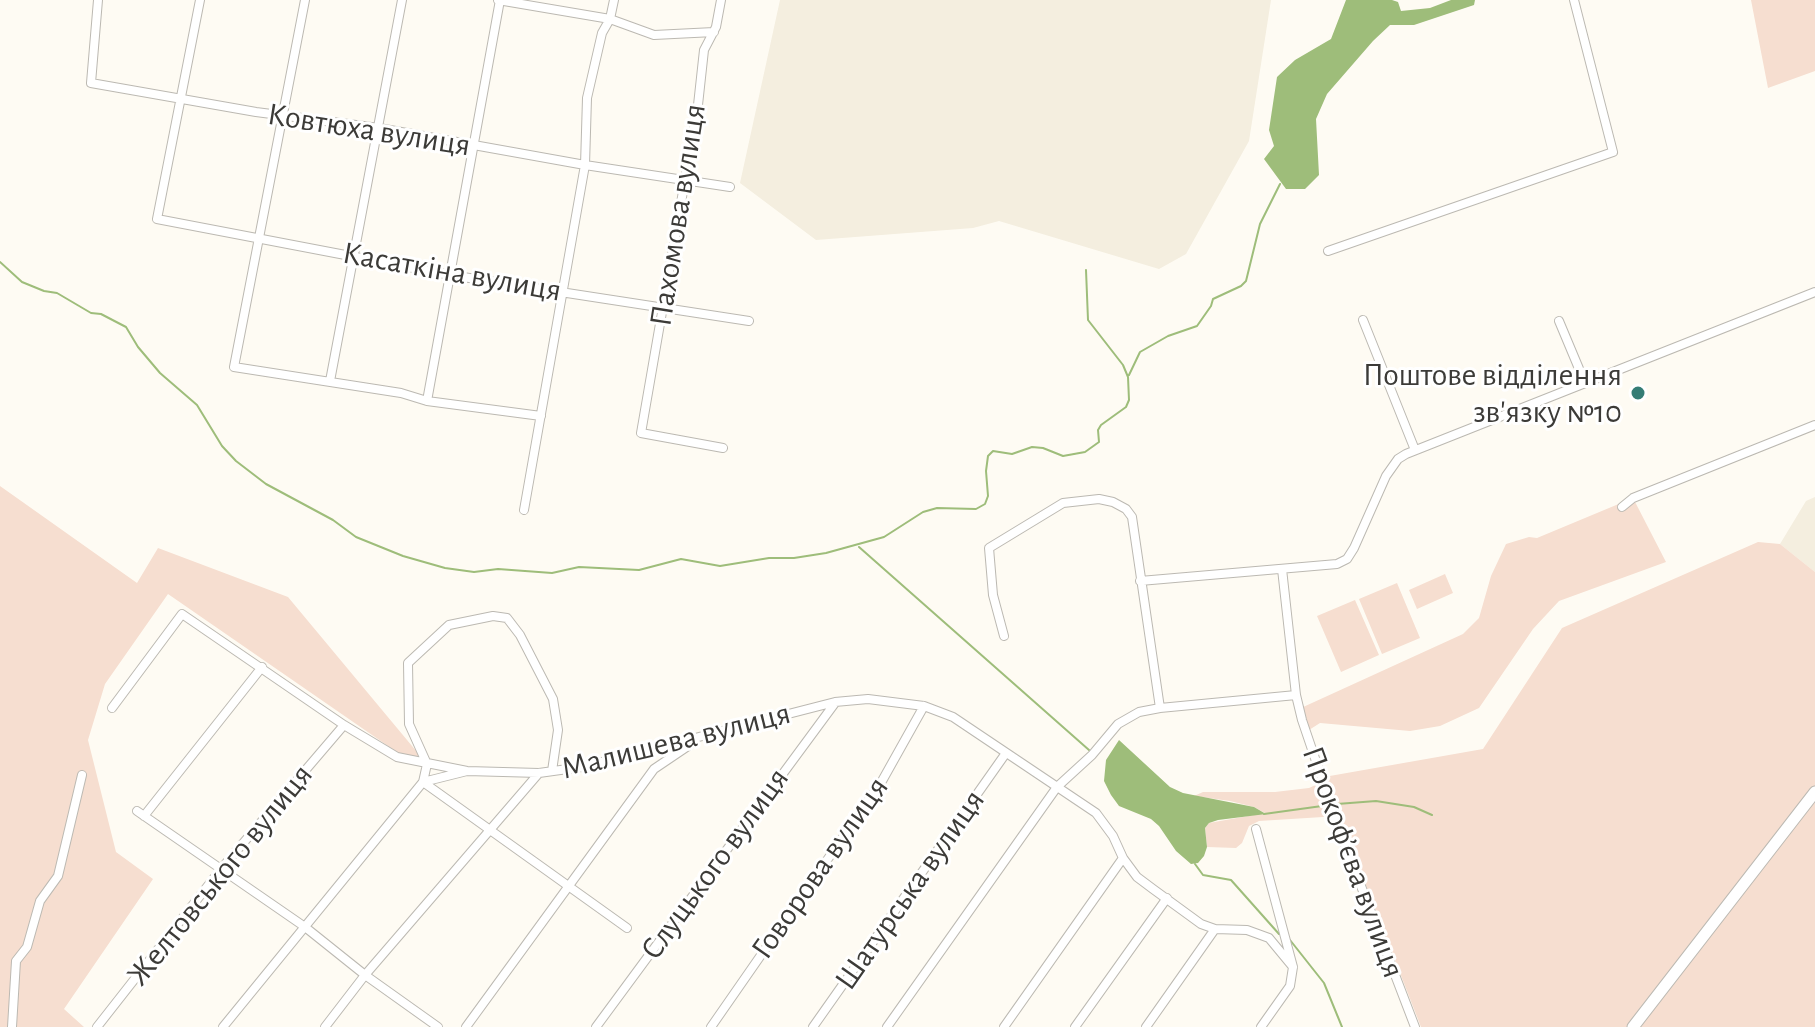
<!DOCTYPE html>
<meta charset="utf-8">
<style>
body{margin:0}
canvas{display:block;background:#fefbf3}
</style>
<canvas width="1815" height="1027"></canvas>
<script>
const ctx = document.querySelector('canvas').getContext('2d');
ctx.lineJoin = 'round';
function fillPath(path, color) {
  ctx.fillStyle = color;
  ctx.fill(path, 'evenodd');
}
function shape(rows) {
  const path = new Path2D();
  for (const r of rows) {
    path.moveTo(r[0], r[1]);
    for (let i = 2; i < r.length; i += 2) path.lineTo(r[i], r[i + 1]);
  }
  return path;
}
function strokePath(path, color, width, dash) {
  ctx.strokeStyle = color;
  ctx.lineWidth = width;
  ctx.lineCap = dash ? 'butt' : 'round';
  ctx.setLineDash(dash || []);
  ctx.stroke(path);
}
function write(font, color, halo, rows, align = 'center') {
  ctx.font = font + ' "Alegreya Sans",sans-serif';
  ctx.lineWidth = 6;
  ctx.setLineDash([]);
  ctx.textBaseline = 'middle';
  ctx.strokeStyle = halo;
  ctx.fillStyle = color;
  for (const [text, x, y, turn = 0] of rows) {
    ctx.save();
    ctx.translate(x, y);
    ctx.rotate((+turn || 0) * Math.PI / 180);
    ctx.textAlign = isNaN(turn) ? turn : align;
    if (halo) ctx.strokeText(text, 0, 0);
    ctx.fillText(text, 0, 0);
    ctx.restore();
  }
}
const built = shape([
 [780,0,1271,0,1249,141,1186,254,1159,269,999,221,973,228,816,240,740,183],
 [1815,497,1815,572,1780,544,1806,501]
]);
const green = shape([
 [1751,0,1815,0,1815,71,1768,88],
 [0,486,137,583,158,548,288,597,427,764,401,755,168,594,105,684,88,740,116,852,153,879,64,1009,84,1027,0,1027],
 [1633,498,1666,562,1559,601,1533,629,1479,708,1440,726,1410,731,1320,723,1309,730,1301,708,1463,634,1479,618,1491,576,1506,544,1529,537,1537,538],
 [1758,542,1780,544,1815,572,1815,1027,1421,1027,1339,816,1259,821,1249,826,1242,843,1236,848,1207,847,1205,828,1209,823,1265,813,1254,807,1230,801,1194,796,1203,792,1275,792,1309,788,1320,783,1324,777,1483,749,1562,628],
 [1445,574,1453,593,1417,609,1409,590],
 [1397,583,1420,638,1382,654,1359,599],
 [1355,600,1379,655,1341,672,1317,616]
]);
const water = shape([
 [1346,0,1392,0,1398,2,1401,11,1430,8,1451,0,1475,0,1474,5,1414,25,1390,25,1373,41,1327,94,1316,119,1319,175,1305,189,1286,189,1264,159,1274,146,1269,130,1277,77,1295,60,1331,39],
 [1119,740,1170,787,1183,793,1254,807,1266,814,1218,820,1209,823,1205,828,1207,847,1204,856,1198,863,1191,864,1176,851,1159,826,1151,819,1119,806,1111,795,1104,781,1106,760]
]);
const stream = shape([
 [0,262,22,282,44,291,57,293,91,313,101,314,126,327,138,347,160,373,197,405,222,446,236,461,266,484,333,520,356,537,403,556,445,568,474,572,498,569,552,573,579,567,639,570,681,559,720,566,769,558,794,558,826,553,884,537,923,512,937,508,976,509,985,504,988,496,986,471,988,456,993,451,1012,454,1032,447,1043,448,1063,456,1085,452,1099,442,1098,430,1101,425,1126,407,1129,400,1128,377,1123,365,1088,320,1086,270],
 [1129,375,1140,352,1168,336,1197,326,1211,306,1213,299,1241,286,1246,281,1260,224,1280,184],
 [859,547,1089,750],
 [1337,804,1376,801,1414,807,1432,815],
 [1264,814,1322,806],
 [1195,864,1203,875,1231,880,1279,934],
 [1290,940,1324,983,1342,1027]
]);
const street = shape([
 [98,0,91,83,256,112,379,128,585,165,730,187],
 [200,0,157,219,450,275,749,321],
 [305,0,234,367,401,393,427,401,541,416],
 [498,0,610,19,654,35,714,32],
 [721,0,716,27,704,50,698,105,641,433,723,448],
 [1328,251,1613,152,1574,0],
 [1363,320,1415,450],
 [1559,321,1585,383],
 [330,381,402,0],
 [427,401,500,0],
 [1622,507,1633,498,1815,425],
 [524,510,585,165,587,98,602,33,610,19,614,0],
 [1282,569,1296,695,1302,720,1338,826,1415,1027],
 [1140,581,1337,564,1347,559,1354,548,1386,476,1398,459,1406,454,1815,292],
 [1004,636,993,595,989,548,1063,503,1099,499,1113,502,1126,509,1132,517,1160,708],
 [112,708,182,614,344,725,397,757,467,771,539,773,582,767,835,702,868,699,924,706,953,717,1096,813,1113,836,1123,858,1137,877,1153,889,1201,924,1215,929,1247,930,1269,938,1293,967],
 [427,764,409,724,408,663,449,625,493,616,507,618,520,635,553,699,558,730,552,771],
 [423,782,627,928],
 [423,782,467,771],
 [137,811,305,927,365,975,438,1027],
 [144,816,262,667],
 [1256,829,1293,967,1290,986,1261,1027],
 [12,1027,16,961,27,947,40,901,58,876,82,775],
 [97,1027,221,869,344,725],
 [223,1027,423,782,427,764],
 [325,1027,365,975,539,773],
 [466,1027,654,769,694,742],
 [596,1027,835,703],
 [711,1027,882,781,924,706],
 [813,1027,1006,753],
 [887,1027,1057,787,1092,755,1118,724,1139,712,1160,708,1296,695],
 [1004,1027,1123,858],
 [1075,1027,1167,898],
 [1146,1027,1215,929]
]);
const secondary = shape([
 [1633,1027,1815,792]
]);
const markers = [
 [1638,393,8,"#357d75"]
];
const streetNames = [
 ["Ковтюха вулиця",369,130,9],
 ["Пахомова вулиця",678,215,-81],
 ["Касаткіна вулиця",452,272,10],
 ["Малишева вулиця",676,741,-14],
 ["Прокоф’єва вулиця",1353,862,70],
 ["Слуцького вулиця",715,864,-54],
 ["Говорова вулиця",820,868,-55],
 ["Желтовського вулиця",220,875,-51],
 ["Шатурська вулиця",910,890,-55]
];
const poiNames = [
 ["Поштове відділення",1622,375],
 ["зв'язку №10",1622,412]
];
fillPath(built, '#f4eedf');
fillPath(green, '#f6ded0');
fillPath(water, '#9ebd7a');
strokePath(stream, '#9ebd7a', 2);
strokePath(street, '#bcb9b2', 10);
strokePath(secondary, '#bcb9b2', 13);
strokePath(street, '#fff', 8);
strokePath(secondary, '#fff', 11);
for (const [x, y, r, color] of markers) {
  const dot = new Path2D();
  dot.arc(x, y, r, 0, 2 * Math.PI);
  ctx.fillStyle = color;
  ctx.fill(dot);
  strokePath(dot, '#fff', 3);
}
write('32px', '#3c3b38', '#fff', streetNames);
write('32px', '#3c3b38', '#fff', poiNames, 'right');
</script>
